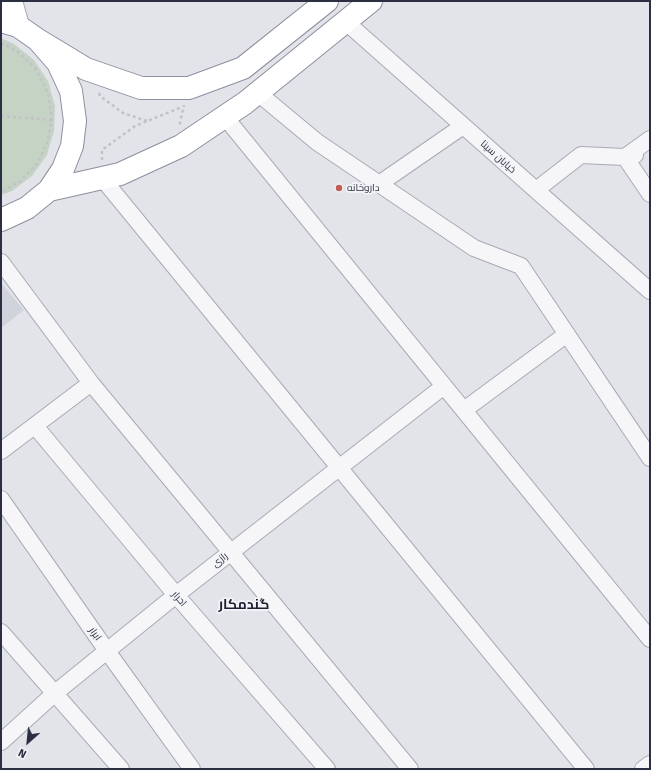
<!DOCTYPE html>
<meta charset="utf-8">
<style>
body{margin:0}
#map{position:relative;width:651px;height:770px;overflow:hidden;background:#e3e4ea;font-family:"Fira Sans",sans-serif}
canvas{display:block}
.frame{position:absolute;inset:0;border:2px solid #2c2f41;pointer-events:none}
.north{position:absolute;left:8px;top:722px;width:40px;height:40px;-webkit-text-stroke:3px #f3f4f7;paint-order:stroke;rotate:207deg;font-size:11px;font-weight:700;line-height:16px;text-align:center;color:#2c2f41}
.north::after{content:'';display:block;margin:auto;width:14px;height:18px;background:#2c2f41;clip-path:polygon(50% 0,100% 100%,50% 72%,0 100%)}
</style>
<div id="map">
<canvas width="651" height="770"></canvas>
<div class="frame"></div>
<div class="north">N</div>
</div>
<script>
const ctx = document.querySelector('canvas').getContext('2d');
ctx.lineJoin = 'round';
function fillPath(path, color) {
  ctx.fillStyle = color;
  ctx.fill(path, 'evenodd');
}
function shape(rows) {
  const path = new Path2D();
  for (const r of rows) {
    path.moveTo(r[0], r[1]);
    for (let i = 2; i < r.length; i += 2) path.lineTo(r[i], r[i + 1]);
  }
  return path;
}
function strokePath(path, color, width, dash) {
  ctx.strokeStyle = color;
  ctx.lineWidth = width;
  ctx.lineCap = dash ? 'butt' : 'round';
  ctx.setLineDash(dash || []);
  ctx.stroke(path);
}
function write(font, color, halo, rows, align = 'center') {
  ctx.font = font + ' "Fira Sans",Cairo,sans-serif';
  ctx.lineWidth = 3.5;
  ctx.setLineDash([]);
  ctx.textBaseline = 'middle';
  ctx.strokeStyle = halo;
  ctx.fillStyle = color;
  for (const [text, x, y, turn = 0] of rows) {
    ctx.save();
    ctx.translate(x, y);
    ctx.rotate((+turn || 0) * Math.PI / 180);
    ctx.textAlign = isNaN(turn) ? turn : align;
    if (halo) ctx.strokeText(text, 0, 0);
    ctx.fillText(text, 0, 0);
    ctx.restore();
  }
}
const built = shape([
 [1,283,24,310,1,328]
]);
const green = shape([
 [1,38,14,44,34,60,48,81,55,106,54,131,47,155,32,176,12,191,1,195]
]);
const path = shape([
 [1,43,17,51,36,69,48,93,52,120,47,143,37,164,20,181,1,192],
 [99,93,100,96,123,113,147,121],
 [1,116,52,120],
 [181,124,180,123,184,105],
 [102,160,102,150,135,126,182,107]
]);
const street = shape([
 [346,22,650,291],
 [258,93,317,142,474,248,521,266,650,458],
 [225,117,650,639],
 [635,155,625,157,650,194],
 [102,178,586,769],
 [379,184,463,126],
 [536,190,581,155,625,157,650,139],
 [1,262,91,383,1,451],
 [91,383,410,769],
 [464,410,567,334],
 [35,426,176,595,327,769],
 [1,499,107,651,192,769],
 [1,632,121,769],
 [1,742,55,693,176,595,444,386],
 [643,769,650,764]
]);
const secondary = shape([
 [11,1,18,26]
]);
const highway = shape([
 [1,21,18,26,38,40,58,63,71,91,75,121,72,146,63,169,49,190,27,208,1,220],
 [38,40,86,69,141,88,189,88,243,68,327,1],
 [49,190,120,174,181,146,245,103,371,1]
]);
const markers = [
 [339,188,4,"#c25f55"]
];
const streetNames = [
 ["خیابان سینا",498,157,42],
 ["رازی",220,560,-39],
 ["احرار",179,599,49],
 ["ابرار",95,634,55]
];
const poiNames = [
 ["داروخانه",347,188]
];
const districtNames = [
 ["گندمکار",244,605]
];
fillPath(built, '#d1d3dc');
fillPath(green, '#c5d3c5');
strokePath(street, '#a8aab4', 18);
strokePath(secondary, '#a8aab4', 24);
strokePath(highway, '#8c8f9f', 24);
strokePath(path, '#c1c2c8', 2.5, [3, 3]);
strokePath(street, '#f6f6f8', 16);
strokePath(secondary, '#fff', 22);
strokePath(highway, '#fff', 22);
for (const [x, y, r, color] of markers) {
  const dot = new Path2D();
  dot.arc(x, y, r, 0, 2 * Math.PI);
  ctx.fillStyle = color;
  ctx.fill(dot);
  strokePath(dot, '#f3f4f7', 1.5);
}
write('10px', '#2c2f41', '#f3f4f7', streetNames);
write('10px', '#2c2f41', '#f3f4f7', poiNames, 'left');
write('bold 14px', '#1e2032', '#f3f4f7', districtNames);
</script>
